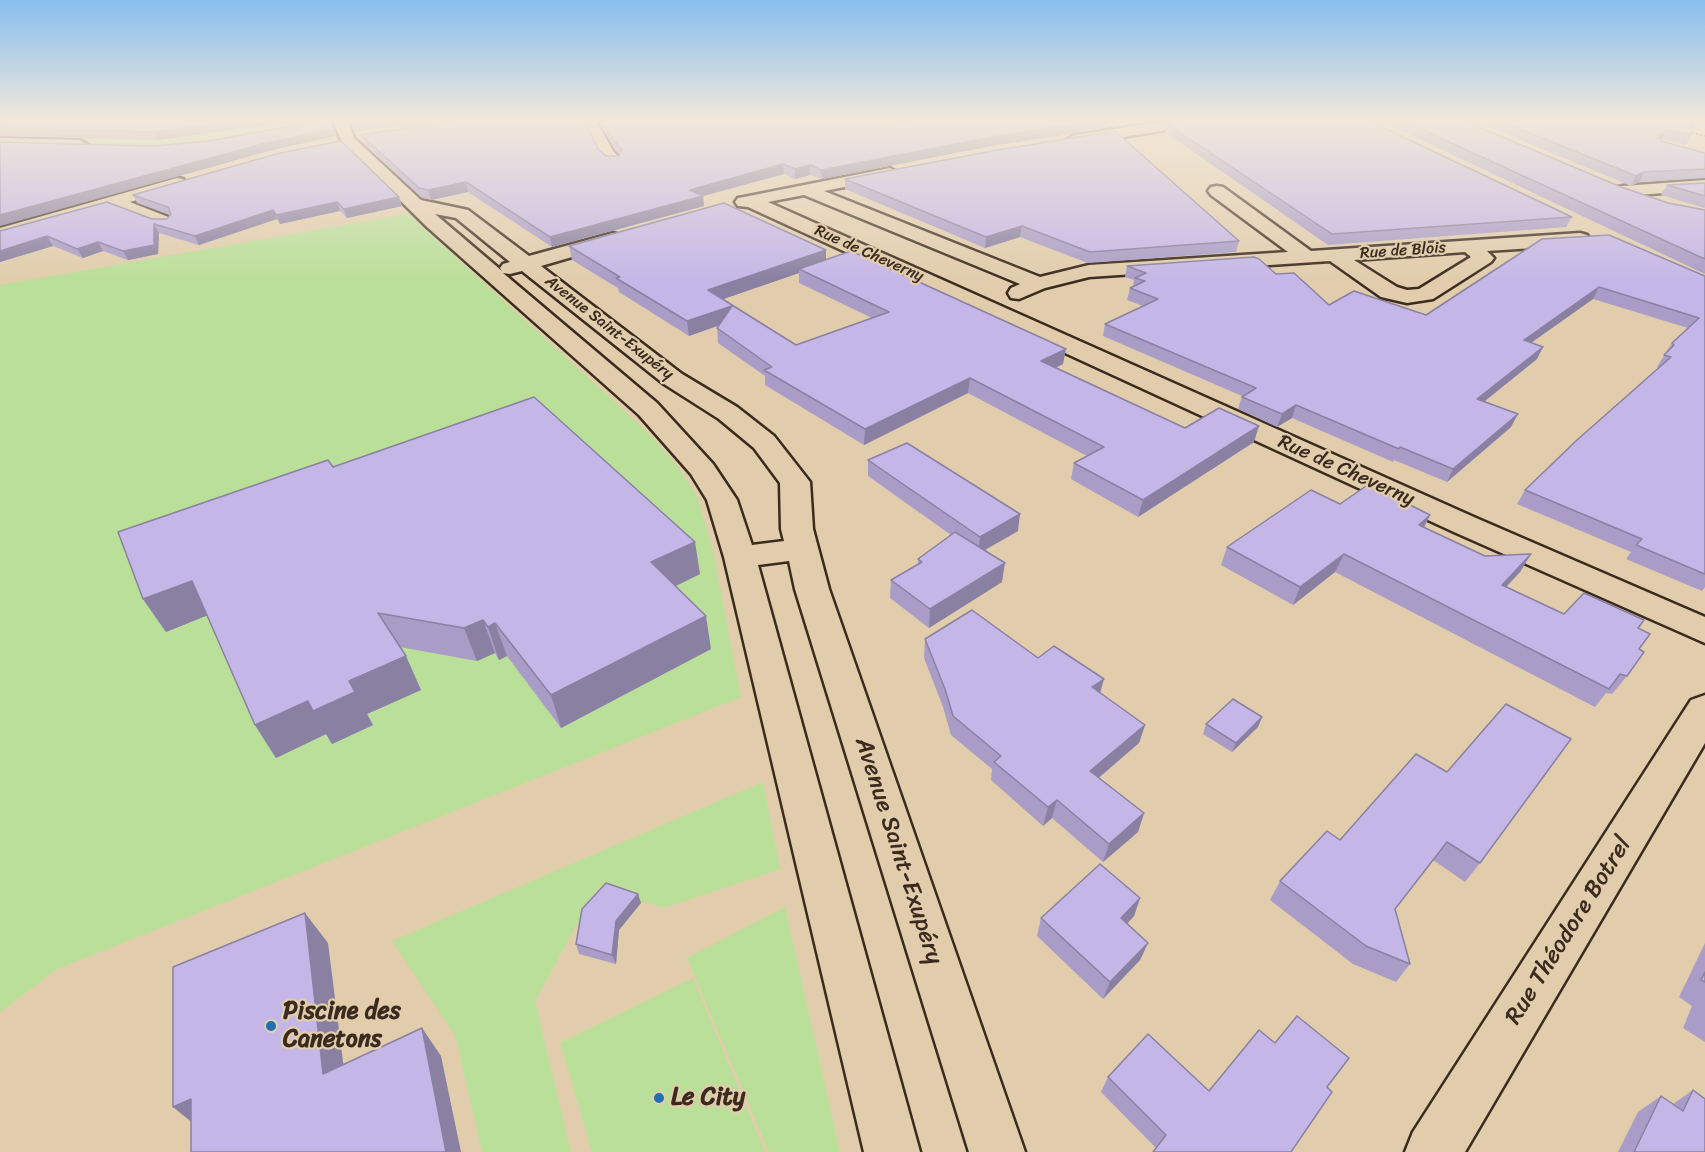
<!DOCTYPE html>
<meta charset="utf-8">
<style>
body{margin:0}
canvas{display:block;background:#e1cdac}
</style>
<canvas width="1705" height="1152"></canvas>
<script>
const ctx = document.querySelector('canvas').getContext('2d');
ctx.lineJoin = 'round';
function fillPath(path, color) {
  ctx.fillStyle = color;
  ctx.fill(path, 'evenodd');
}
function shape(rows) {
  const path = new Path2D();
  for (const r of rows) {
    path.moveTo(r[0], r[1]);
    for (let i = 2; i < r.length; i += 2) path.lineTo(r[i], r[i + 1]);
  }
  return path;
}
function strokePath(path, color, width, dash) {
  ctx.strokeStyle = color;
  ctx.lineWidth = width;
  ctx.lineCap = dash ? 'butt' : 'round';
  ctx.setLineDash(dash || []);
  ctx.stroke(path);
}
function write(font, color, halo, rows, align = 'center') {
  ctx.font = font + ' Sriracha,sans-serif';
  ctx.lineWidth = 4.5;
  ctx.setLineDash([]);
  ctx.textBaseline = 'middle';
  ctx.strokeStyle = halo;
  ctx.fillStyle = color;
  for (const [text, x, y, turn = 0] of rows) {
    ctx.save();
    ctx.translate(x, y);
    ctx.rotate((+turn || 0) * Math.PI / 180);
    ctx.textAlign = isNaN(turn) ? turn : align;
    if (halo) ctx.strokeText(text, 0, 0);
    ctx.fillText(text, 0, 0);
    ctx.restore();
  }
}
const green = shape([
 [74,120,329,120,212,139,138,147,15,141],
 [408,214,614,401,656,441,679,468,697,496,713,551,741,697,57,969,0,1012,0,285],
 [763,782,780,869,664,908,597,888,535,1001,571,1152,482,1152,455,1035,392,941],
 [785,907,840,1152,769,1152,687,958],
 [693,978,765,1152,592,1152,560,1043]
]);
const path = shape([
 [1688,132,1705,136]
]);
const minor = shape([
 [333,120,347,120,354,138,421,200,468,210,529,256,613,233,620,235,623,239,620,243,541,266,682,374,737,407,774,436,810,482,813,529,829,589,1025,1152,969,1152,795,589,789,561,758,565,920,1152,864,1152,724,557,707,500,691,474,639,415,427,227,342,143,333,120],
 [435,214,456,218,510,262,503,264,500,268,502,271,435,214],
 [522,271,664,384,719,419,754,448,780,483,781,529,784,541,752,545,737,500,713,464,657,403,503,273,510,274,522,271],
 [582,120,596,120,613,151,622,160,620,163,608,163,601,157,582,120],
 [1176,120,1210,120,1203,124,1074,145,1066,140,1074,135,1176,120],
 [0,138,80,140,88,145,80,150,3,147,0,146,0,138],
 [890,168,898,173,896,177,824,191,1040,277,1089,265,1288,252,1211,195,1208,191,1211,187,1217,186,1223,187,1311,251,1580,233,1587,235,1590,239,1587,243,1580,245,1487,251,1494,258,1491,262,1433,299,1407,303,1381,297,1330,261,1089,277,1045,288,1019,299,1011,298,1008,293,1011,288,1020,284,804,195,768,202,1476,518,1705,617,1705,643,1454,532,748,207,738,206,735,202,738,198,744,197,890,168],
 [1465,252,1471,257,1419,289,1407,290,1397,287,1354,260,1465,252],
 [177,178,183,179,186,183,183,187,130,202,171,218,173,222,171,226,157,226,111,208,0,240,0,228,177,178],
 [1705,180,1705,190,1623,196,1617,195,1614,191,1617,187,1623,186,1705,180],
 [1705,695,1705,743,1465,1152,1405,1152,1413,1132,1691,700,1705,695]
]);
const wall = shape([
 [0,120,272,124,158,140,0,136],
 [598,120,881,120,887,125,919,120,1108,120,1101,129,991,146,822,179,810,175,795,179,784,174,703,196,704,206,552,247,468,192,431,200,422,198,364,144,361,135,598,149,606,156,619,156,619,154,615,150],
 [1379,120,1462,120,1621,187,1668,203,1705,210,1705,274],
 [1473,120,1692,120,1691,135,1686,145,1662,139,1661,140,1661,141,1705,153,1705,178,1639,182,1631,186],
 [1167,124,1572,217,1566,227,1328,245,1165,132],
 [845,179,1239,241,1236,252,1088,263,1020,237,985,248,845,189],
 [1705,183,1705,208,1661,195,1667,185],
 [133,195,399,197,402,206,347,218,340,211,280,224,277,219,199,245,159,233,158,254,128,260,103,251,83,258,53,246,0,262,0,231,152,219,167,219,170,215,137,203],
 [1542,239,1705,276,1705,587,1702,591,1626,559,1631,552,1517,504,1525,490,1659,368,1657,367,1672,343,1688,328,1593,299,1531,343,1537,359,1484,402,1511,427,1447,482,1394,460,1393,462,1292,418,1277,427,1238,409,1242,396,1103,336,1105,324,1143,306,1127,300,1130,288,1133,287,1134,280,1125,277,1127,266,1276,274,1329,305,1426,315],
 [569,246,826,250,826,260,1063,364,1056,367,1185,428,1254,442,1138,517,1071,479,1074,463,1087,456,968,393,864,445,765,385,765,376,718,343,717,328,718,326,689,336,619,292,618,288,572,260],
 [799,273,799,283,872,318,796,345,723,299],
 [868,460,1018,531,984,550,1002,582,929,628,890,598,891,580,918,564,918,559,951,535,868,476],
 [333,467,700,574,676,586,711,649,561,728,507,656,499,660,495,653,477,661,400,647,421,690,367,714,373,725,332,744,326,734,276,758,255,725,208,615,166,632,143,599],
 [1340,504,1430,515,1424,528,1485,556,1531,554,1520,572,1506,587,1564,614,1638,628,1639,649,1627,676,1612,694,1606,693,1595,707,1335,572,1293,605,1221,565,1227,547],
 [925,639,1038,658,1100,693,1145,725,1139,743,1099,778,1144,813,1138,832,1103,862,1052,818,1043,826,991,780,992,769,951,735,943,707,924,658],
 [1262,717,1258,727,1232,752,1203,734,1206,724],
 [1416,754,1480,863,1465,882,1433,860,1395,909,1410,964,1396,982,1353,964,1270,900,1280,881,1340,840],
 [638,894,641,903,619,930,616,964,579,954,576,944],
 [1140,898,1134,916,1127,924,1148,943,1140,960,1103,999,1037,936,1041,918],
 [1705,943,1705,1042,1683,1028,1692,1006,1679,997],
 [1275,1043,1349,1058,1156,1148,1101,1092,1108,1077,1209,1091],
 [1693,1090,1705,1152,1618,1152,1638,1112,1661,1096,1673,1104]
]);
const shadedWall = shape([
 [244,120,274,120,272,124,158,140,154,132],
 [376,120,435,120,354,132,352,124],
 [1103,120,1108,120,1101,129,991,146,822,179,821,170,992,137],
 [1150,120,1162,120,1149,122],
 [333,129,336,136,269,151,0,226,0,215,266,143],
 [1667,130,1662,139,1653,144,1658,135],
 [783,164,784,174,703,196,704,206,552,247,550,237,690,190],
 [810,165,810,175,795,179,795,169],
 [1644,172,1639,182,1631,186,1636,176],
 [466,182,468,192,431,200,428,190],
 [399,197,402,206,347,218,344,209],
 [337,202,340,211,280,224,276,215],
 [273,210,277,219,199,245,195,236],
 [154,224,159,233,158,254,128,260,123,251],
 [1022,226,1020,237,985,248,986,237],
 [47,236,53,246,0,262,0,251],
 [98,242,103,251,83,258,77,249],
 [826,250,826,264,799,269,799,273,709,304,708,290],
 [1599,287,1593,299,1518,352,1524,340],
 [732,306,733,320,689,336,687,321],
 [1543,347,1537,359,1471,412,1477,399],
 [1066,349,1063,364,1039,376,1041,361],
 [970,378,968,393,864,445,865,429],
 [1296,405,1292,418,1277,427,1282,414],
 [1518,414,1511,427,1447,482,1453,469],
 [1259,426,1254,442,1138,517,1143,500],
 [1020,514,1018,531,978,554,980,537],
 [1430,515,1421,533,1419,525],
 [695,542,700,574,657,595,651,562],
 [1344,554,1335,572,1293,605,1300,587],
 [1531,554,1520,572,1491,603,1502,585],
 [1005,563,1002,582,929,628,930,609],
 [192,581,213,613,166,632,143,599],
 [706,616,711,649,561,728,551,695],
 [483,620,495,653,477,661,464,628],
 [495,623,507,656,499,660,488,627],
 [406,656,421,690,367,714,373,725,332,744,326,734,276,758,255,725],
 [1104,679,1099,697,1092,687],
 [1262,717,1258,727,1232,752,1236,743],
 [1145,725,1139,743,1085,789,1090,771],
 [1057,800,1052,818,1043,826,1048,807],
 [1144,813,1138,832,1103,862,1109,844],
 [638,894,641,903,619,930,616,964,612,955,616,921],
 [1140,898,1134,916,1115,936,1121,918],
 [305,913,328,943,348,1101,323,1074],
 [1148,943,1140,960,1103,999,1110,982],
 [422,1028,441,1056,461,1152,446,1152],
 [191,1099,205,1133,173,1107]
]);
const building = shape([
 [0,120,6,120,6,121,21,120,244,120,154,132,0,128,0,120],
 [326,120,330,120,333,129,266,143,0,215,0,142,154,146,208,141,326,120],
 [350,120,376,120,352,124,350,120],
 [462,120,584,120,598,149,606,156,619,156,622,149,613,140,602,120,881,120,887,125,919,120,1103,120,992,137,821,170,810,165,795,169,783,164,690,190,703,196,550,237,466,182,428,190,419,188,361,135,462,120],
 [1190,120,1367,120,1572,217,1332,234,1167,124,1190,120],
 [1401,120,1462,120,1621,187,1668,203,1705,210,1705,259,1401,120],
 [1498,120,1692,120,1691,135,1667,130,1658,135,1661,141,1705,153,1705,169,1644,172,1636,176,1498,120],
 [1115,131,1239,241,1090,252,1022,226,986,237,845,179,992,151,1115,131],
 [341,141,399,197,344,209,337,202,276,215,273,210,195,236,154,224,154,245,123,251,98,242,77,249,47,236,0,251,0,231,107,202,152,219,167,219,171,214,168,207,133,195,276,154,341,141],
 [1705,183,1705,196,1667,185,1705,183],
 [724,203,826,250,708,290,796,345,889,312,799,269,851,251,1066,349,1041,361,1185,428,1219,408,1259,426,1143,500,1074,463,1104,447,970,378,865,429,764,370,772,367,717,328,732,306,687,321,616,278,620,277,569,246,724,203],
 [1609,235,1705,276,1705,574,1636,545,1642,539,1525,490,1577,440,1671,357,1664,355,1674,345,1672,343,1699,318,1599,287,1524,340,1543,347,1477,399,1518,414,1453,469,1400,447,1399,449,1296,405,1282,414,1242,397,1256,388,1105,324,1158,299,1130,288,1145,281,1135,278,1146,273,1127,266,1254,257,1259,259,1276,274,1294,273,1329,305,1354,291,1426,315,1542,239,1609,235],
 [534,397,695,542,651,562,706,616,551,695,495,623,488,627,483,620,464,628,378,613,406,656,349,681,355,692,313,711,308,701,255,725,192,581,143,599,118,532,328,460,333,467,534,397],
 [907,443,1020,514,980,537,868,460,907,443],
 [1369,484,1430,515,1419,525,1485,556,1531,554,1502,585,1564,614,1584,593,1644,620,1638,628,1650,634,1639,649,1644,652,1627,676,1620,674,1609,689,1344,554,1300,587,1227,547,1311,490,1340,504,1369,484],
 [955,532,1005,563,930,609,891,580,922,562,918,559,955,532],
 [972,610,1038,658,1054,646,1104,679,1092,687,1145,725,1090,771,1144,813,1109,844,1057,800,1048,807,994,762,1001,756,953,716,945,689,925,639,972,610],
 [1233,699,1262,717,1236,743,1206,724,1233,699],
 [1506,704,1571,739,1480,863,1447,842,1395,909,1410,964,1366,946,1280,881,1327,831,1340,840,1416,754,1447,772,1506,704],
 [1100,864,1140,898,1121,918,1148,943,1110,982,1041,918,1100,864],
 [606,883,638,894,616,921,612,955,576,944,582,909,606,883],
 [305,913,323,1074,422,1028,446,1152,191,1152,191,1099,173,1107,173,967,305,913],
 [1705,972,1705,982,1701,980,1705,972],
 [1297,1016,1349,1058,1327,1087,1332,1092,1291,1152,1153,1152,1166,1135,1108,1077,1148,1034,1209,1091,1259,1030,1275,1043,1297,1016],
 [1693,1090,1705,1099,1705,1152,1634,1152,1661,1096,1683,1111,1693,1090]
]);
const markers = [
 [271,1026,6,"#1f6fb2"],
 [659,1098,6,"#1f6fb2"]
];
const farStreetnames = [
 ["Rue de Blois",1403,251,-4],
 ["Rue de Cheverny",869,254,24],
 ["Avenue Saint-Exupéry",609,328,38]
];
const streetNames = [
 ["Rue de Cheverny",1346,471,24]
];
const nearStreetnames = [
 ["Avenue Saint-Exupéry",898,851,72],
 ["Rue Théodore Botrel",1569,931,-58]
];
const nearPoinames = [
 ["Piscine des",283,1012],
 ["Canetons",283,1040],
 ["Le City",671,1098]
];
fillPath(green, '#badf99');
strokePath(minor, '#3b2a1e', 5);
strokePath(path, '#3b2a1e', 1.5, [2, 2]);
fillPath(minor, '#e1cdac');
fillPath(wall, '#a99dc8');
fillPath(shadedWall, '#8980a2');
fillPath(building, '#c4b7e8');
strokePath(building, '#8980a2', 1.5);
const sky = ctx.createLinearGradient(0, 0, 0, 281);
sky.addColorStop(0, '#88beee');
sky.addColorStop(0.43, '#f2e8da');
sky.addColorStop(1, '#f2e8da00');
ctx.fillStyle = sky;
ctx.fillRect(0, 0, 1705, 281);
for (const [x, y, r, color] of markers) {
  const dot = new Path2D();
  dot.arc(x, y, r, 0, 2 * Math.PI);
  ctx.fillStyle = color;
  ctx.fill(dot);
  strokePath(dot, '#e1cdac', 2);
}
write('16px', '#3b2a1e', '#e1cdac', farStreetnames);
write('20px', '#3b2a1e', '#e1cdac', streetNames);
write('24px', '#3b2a1e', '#e1cdac', nearStreetnames);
write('bold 24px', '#3b2a1e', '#e1cdac', nearPoinames, 'left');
</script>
